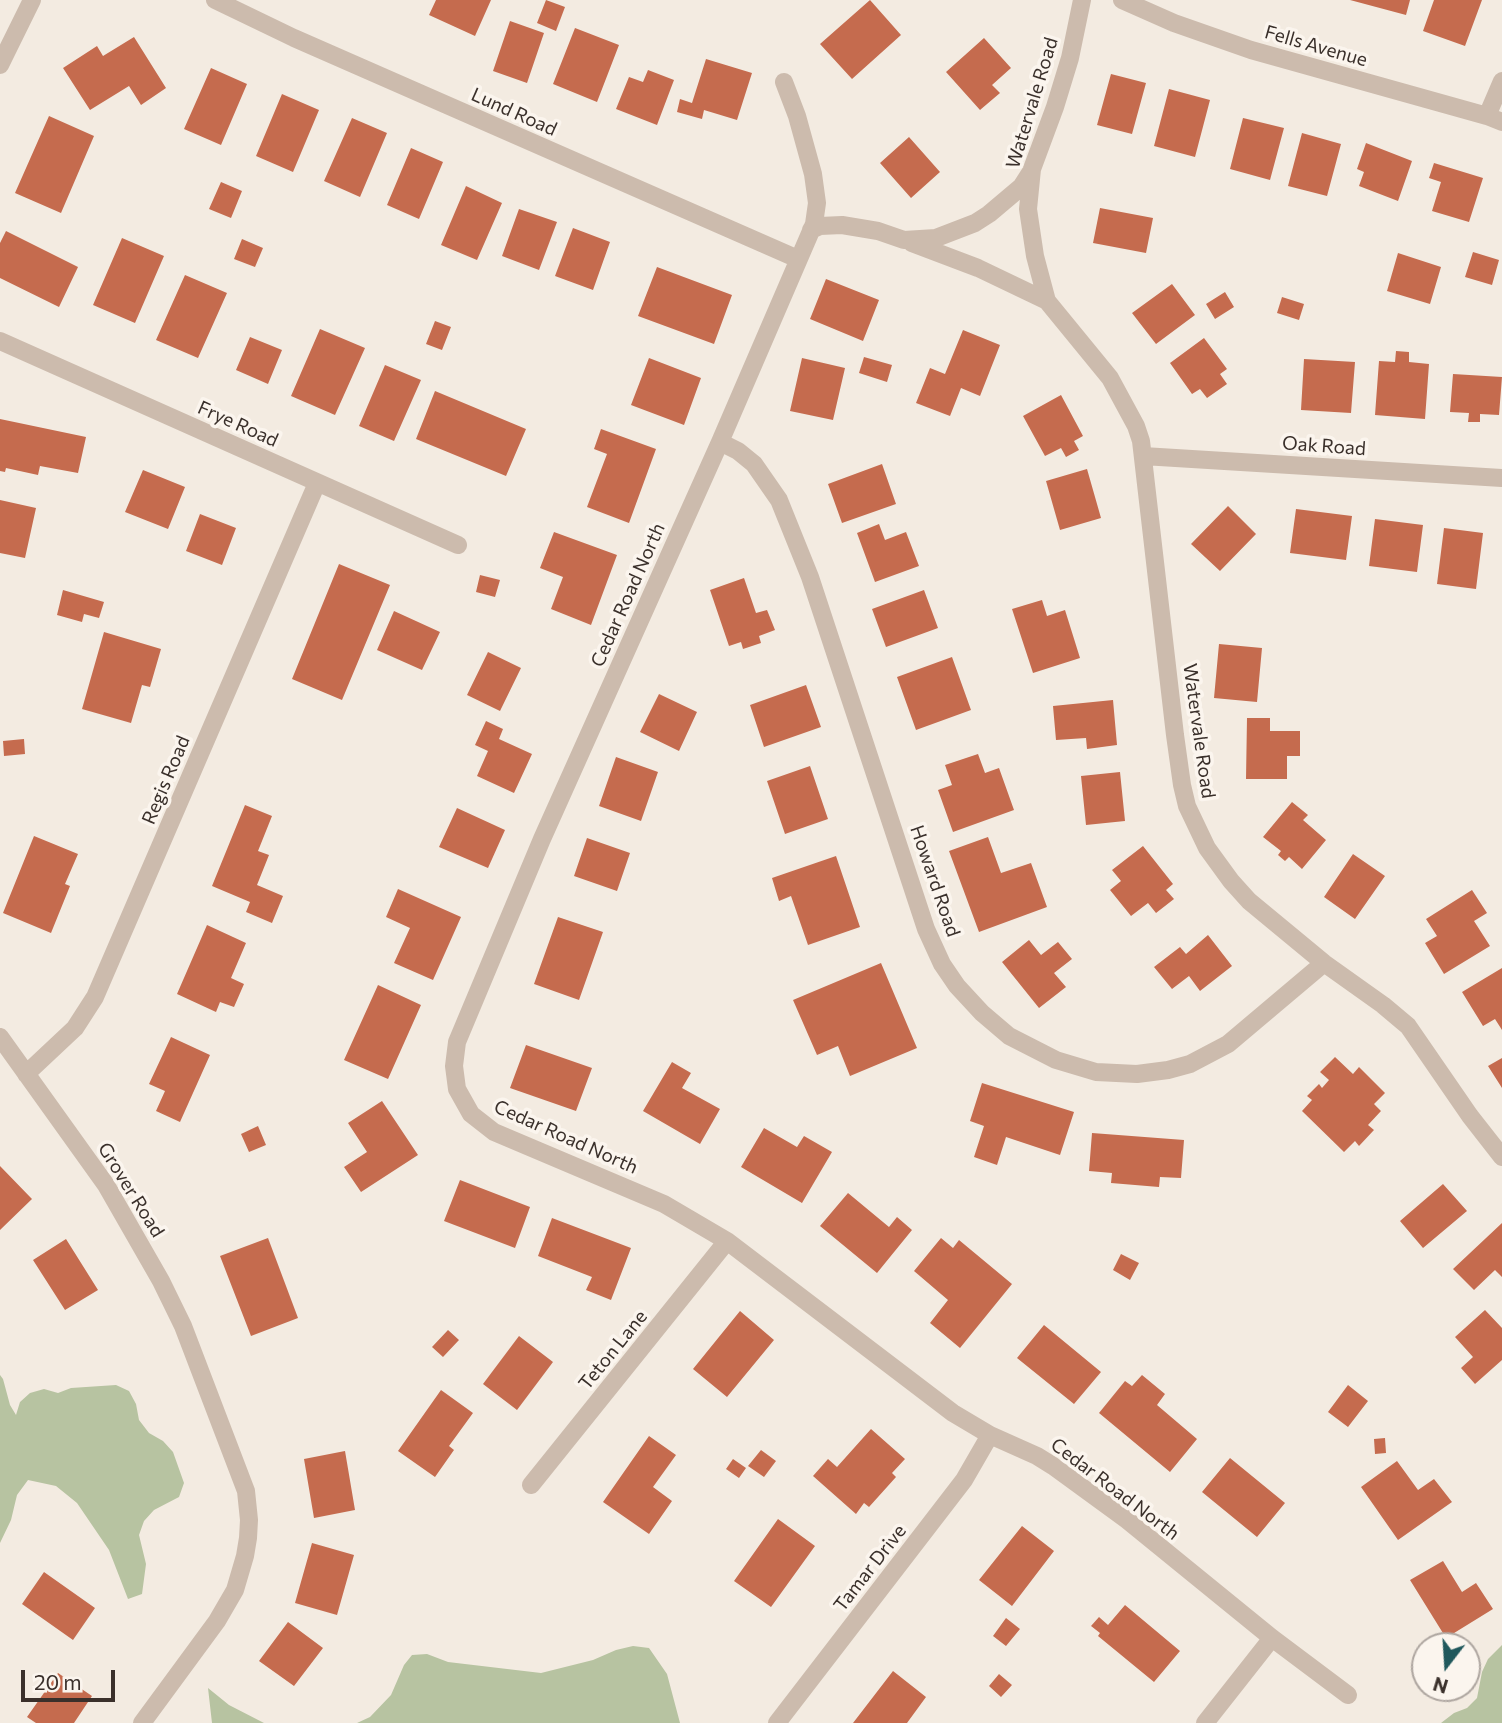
<!DOCTYPE html>
<style>
body{margin:0}
#map{position:relative;width:1502px;height:1723px;overflow:hidden;background:#f3ebe1;font-family:Commissioner,sans-serif}
canvas{display:block}
.north{position:absolute;left:1411px;top:1632px;width:70px;height:70px;box-sizing:border-box;background:#fbf5ee;border:2px solid #aea6a0;border-radius:50%;rotate:197deg;font-size:19px;font-weight:700;line-height:28px;text-align:center;color:#3a302b}
.north::after{content:'';display:block;margin:auto;width:24px;height:32px;background:#20585c;clip-path:polygon(50% 0,100% 100%,50% 72%,0 100%)}
.scale{position:absolute;left:21px;top:1670px;width:94px;height:32px;box-sizing:border-box;border:4px solid #3a302b;border-top:0;padding-left:9px;font-size:21px;line-height:24px;white-space:nowrap;color:#3a302b;-webkit-text-stroke:5px #fbf5ee;paint-order:stroke}
</style>
<div id="map">
<canvas width="1502" height="1723"></canvas>
<div class="north">N</div>
<div class="scale">20 m</div>
</div>
<script>
const ctx = document.querySelector('canvas').getContext('2d');
ctx.lineJoin = 'round';
function fillPath(path, color) {
  ctx.fillStyle = color;
  ctx.fill(path, 'evenodd');
}
function shape(rows) {
  const path = new Path2D();
  for (const r of rows) {
    path.moveTo(r[0], r[1]);
    for (let i = 2; i < r.length; i += 2) path.lineTo(r[i], r[i + 1]);
  }
  return path;
}
function strokePath(path, color, width, dash) {
  ctx.strokeStyle = color;
  ctx.lineWidth = width;
  ctx.lineCap = dash ? 'butt' : 'round';
  ctx.setLineDash(dash || []);
  ctx.stroke(path);
}
function write(font, color, halo, rows, align = 'center') {
  ctx.font = font + ' Commissioner,sans-serif';
  ctx.lineWidth = 7;
  ctx.setLineDash([]);
  ctx.textBaseline = 'middle';
  ctx.strokeStyle = halo;
  ctx.fillStyle = color;
  for (const [text, x, y, turn = 0] of rows) {
    ctx.save();
    ctx.translate(x, y);
    ctx.rotate((+turn || 0) * Math.PI / 180);
    ctx.textAlign = isNaN(turn) ? turn : align;
    if (halo) ctx.strokeText(text, 0, 0);
    ctx.fillText(text, 0, 0);
    ctx.restore();
  }
}
const green = shape([
 [0,1375,3,1379,10,1405,16,1415,20,1402,30,1393,44,1389,58,1393,71,1388,116,1385,129,1391,136,1404,139,1420,149,1433,163,1441,173,1452,184,1483,179,1497,154,1510,144,1521,139,1535,146,1564,142,1594,128,1599,109,1550,77,1503,56,1486,28,1480,17,1495,11,1520,0,1543],
 [1502,1645,1502,1723,1441,1723,1454,1713,1467,1708,1477,1698,1482,1672,1488,1659],
 [633,1646,649,1648,667,1674,680,1723,357,1723,370,1717,391,1695,404,1665,412,1655,427,1654,448,1662,541,1673,593,1660,616,1650],
 [208,1688,229,1705,264,1723,212,1723]
]);
const building = shape([
 [436,0,491,0,475,36,429,15],
 [546,0,565,7,556,31,537,23],
 [870,0,901,35,852,79,820,44],
 [1350,0,1410,0,1406,15],
 [1434,0,1482,0,1465,46,1423,31],
 [510,21,544,33,527,83,493,71],
 [575,28,619,45,597,102,553,84],
 [134,37,166,88,141,105,129,86,90,110,63,68,97,46,103,56],
 [984,38,1011,68,992,85,1000,93,980,110,946,72],
 [706,59,752,73,737,120,704,110,702,119,677,112,680,99,692,103],
 [211,68,247,84,221,145,184,129],
 [648,70,674,80,657,125,616,109,629,77,643,82],
 [1111,74,1146,83,1132,134,1097,125],
 [1169,89,1210,100,1195,157,1154,146],
 [282,94,319,110,293,172,256,156],
 [49,116,94,136,61,213,15,193],
 [352,118,387,133,360,197,324,181],
 [1243,118,1284,128,1270,180,1230,169],
 [1302,133,1341,144,1327,196,1288,186],
 [909,137,940,172,911,198,880,163],
 [1366,143,1412,161,1398,201,1359,186,1364,172,1357,169],
 [411,148,443,162,419,219,387,205],
 [1434,163,1483,178,1469,222,1432,211,1441,182,1429,178],
 [221,182,242,191,231,218,209,209],
 [466,186,502,203,477,260,441,245],
 [1100,208,1153,218,1146,253,1093,243],
 [519,209,557,222,539,270,502,256],
 [573,228,610,242,593,290,555,276],
 [6,231,78,267,59,307,0,278,0,243],
 [122,238,164,256,135,323,93,305],
 [242,239,263,248,255,267,234,259],
 [1473,252,1499,260,1492,285,1465,277],
 [1398,253,1441,267,1430,304,1387,291],
 [657,267,732,295,714,344,638,316],
 [185,275,227,293,198,358,156,340],
 [826,279,879,300,863,341,810,319],
 [1172,284,1195,315,1156,344,1132,313],
 [1225,292,1234,307,1215,319,1206,304],
 [1282,297,1304,304,1299,320,1277,313],
 [435,321,451,327,442,350,426,344],
 [320,329,365,348,335,415,291,396],
 [963,330,1000,345,980,396,961,388,950,416,916,403,930,368,945,374],
 [250,337,282,350,268,384,236,370],
 [1204,338,1227,369,1220,374,1227,384,1207,398,1200,389,1192,394,1170,363],
 [1396,351,1409,352,1409,362,1429,364,1425,419,1375,415,1379,361,1395,362],
 [864,357,892,365,887,382,859,373],
 [649,358,701,378,684,425,631,405],
 [802,358,845,368,833,420,790,411],
 [1304,359,1355,362,1351,413,1301,410],
 [385,365,421,380,394,441,359,426],
 [1453,374,1502,377,1499,415,1480,414,1480,422,1468,422,1469,413,1450,412],
 [435,391,526,429,506,476,416,439],
 [1061,395,1083,436,1074,441,1079,450,1066,457,1061,448,1045,456,1023,416],
 [0,419,86,437,78,473,40,466,38,475,6,468,5,472,0,471],
 [601,429,656,449,629,523,587,507,607,454,594,449],
 [882,464,896,504,842,523,828,484],
 [1087,469,1101,518,1060,530,1046,481],
 [143,470,185,487,168,529,125,512],
 [0,500,36,508,25,558,0,553],
 [1228,506,1256,534,1220,571,1191,544],
 [1296,509,1352,516,1346,560,1290,553],
 [200,514,236,528,222,565,186,551],
 [1375,519,1423,525,1417,572,1369,566],
 [879,524,885,540,906,532,919,566,875,582,857,533],
 [1444,528,1483,533,1476,589,1437,584],
 [554,532,617,555,591,625,551,609,563,577,540,568],
 [339,564,390,585,342,700,292,679],
 [480,575,500,580,495,597,476,592],
 [744,578,756,613,767,610,775,630,759,636,761,643,743,649,741,642,729,646,710,590],
 [63,590,104,602,99,618,84,614,82,622,57,615],
 [924,590,938,628,886,647,872,609],
 [1042,600,1047,616,1065,610,1080,658,1033,673,1012,609],
 [394,611,440,632,422,670,377,650],
 [104,632,161,649,150,687,142,685,131,723,82,709],
 [1219,644,1262,648,1257,702,1214,698],
 [488,652,521,668,500,711,467,695],
 [952,657,971,710,916,730,897,677],
 [806,685,821,727,764,747,750,705],
 [659,694,697,712,679,751,640,732],
 [1113,700,1117,745,1087,749,1086,738,1056,740,1053,706],
 [1247,718,1270,718,1270,731,1300,731,1300,756,1287,756,1287,779,1246,779],
 [486,721,503,729,499,739,532,754,514,793,477,776,488,751,475,745],
 [24,739,25,754,4,756,3,741],
 [978,754,985,773,999,768,1014,810,953,832,938,790,952,785,945,765],
 [616,757,658,772,641,821,599,806],
 [810,766,828,819,785,834,767,781],
 [1120,772,1125,821,1086,825,1081,776],
 [1292,802,1308,815,1303,820,1326,840,1302,869,1289,857,1285,861,1278,855,1281,851,1263,837],
 [245,805,272,816,258,851,269,855,257,885,283,896,272,923,246,912,250,902,212,886],
 [457,808,505,830,488,868,439,847],
 [34,836,78,854,65,884,70,886,51,933,3,913],
 [988,837,1001,873,1031,863,1047,907,979,932,949,851],
 [587,838,630,853,617,891,574,876],
 [1143,846,1173,884,1166,890,1174,899,1156,913,1148,903,1131,916,1110,890,1121,881,1112,870],
 [1353,854,1385,876,1355,919,1324,897],
 [836,856,860,927,808,945,791,896,779,901,772,878],
 [398,889,461,917,433,980,394,963,410,928,386,917],
 [1472,890,1487,913,1474,921,1490,946,1444,974,1425,943,1437,936,1426,919],
 [558,917,603,932,579,1000,534,984],
 [207,925,246,943,231,978,244,984,234,1007,220,1002,216,1012,177,994],
 [1208,935,1232,966,1200,991,1189,976,1172,989,1154,967,1180,947,1186,954],
 [1029,940,1041,955,1058,942,1072,959,1054,973,1066,987,1039,1008,1002,962],
 [881,963,917,1048,850,1076,838,1046,817,1055,793,1000],
 [1502,968,1502,1030,1495,1019,1483,1026,1462,992],
 [378,985,421,1005,388,1079,344,1060],
 [171,1037,210,1055,180,1122,156,1111,165,1091,149,1084],
 [526,1045,592,1068,576,1111,510,1088],
 [1335,1057,1353,1074,1359,1067,1385,1093,1374,1104,1381,1111,1368,1125,1374,1130,1359,1146,1355,1141,1344,1152,1302,1111,1312,1100,1307,1096,1319,1084,1322,1088,1329,1080,1320,1072],
 [1502,1058,1502,1088,1488,1066],
 [672,1062,691,1073,682,1088,720,1109,700,1144,643,1111],
 [982,1083,1074,1112,1060,1155,1006,1137,997,1165,974,1157,984,1126,970,1121],
 [382,1101,418,1155,361,1192,344,1167,367,1152,348,1123],
 [258,1126,266,1145,249,1152,241,1134],
 [764,1128,797,1147,804,1136,832,1152,802,1203,741,1167],
 [1092,1133,1184,1140,1181,1178,1160,1177,1159,1187,1111,1183,1112,1173,1089,1171],
 [0,1166,32,1199,0,1230],
 [460,1180,530,1207,515,1248,444,1221],
 [1443,1184,1467,1211,1423,1248,1400,1221],
 [848,1193,889,1227,897,1217,912,1230,877,1273,820,1226],
 [552,1218,631,1248,611,1300,586,1290,592,1277,538,1256],
 [1502,1223,1502,1277,1495,1270,1474,1290,1453,1269],
 [268,1238,298,1318,251,1336,220,1256],
 [941,1238,953,1248,959,1240,1012,1284,960,1348,930,1323,948,1300,914,1271],
 [66,1239,98,1290,65,1310,33,1260],
 [1121,1254,1139,1263,1130,1280,1113,1270],
 [1485,1310,1502,1328,1502,1360,1475,1384,1461,1368,1473,1357,1455,1337],
 [740,1311,774,1340,727,1397,693,1369],
 [1044,1325,1101,1372,1074,1404,1017,1358],
 [448,1330,459,1340,443,1357,432,1347],
 [519,1336,553,1362,517,1410,483,1384],
 [1142,1375,1165,1394,1157,1405,1197,1439,1170,1472,1099,1413,1125,1381,1132,1386],
 [1348,1385,1368,1401,1348,1427,1328,1412],
 [441,1390,473,1413,449,1446,454,1450,435,1477,398,1451],
 [871,1429,905,1459,892,1473,896,1477,869,1507,864,1503,856,1514,813,1476,828,1459,837,1467],
 [649,1436,676,1455,653,1487,672,1501,649,1534,603,1502],
 [1385,1438,1386,1453,1375,1454,1374,1439],
 [761,1450,776,1461,764,1477,748,1466],
 [345,1451,355,1510,314,1518,304,1459],
 [1230,1458,1285,1503,1257,1537,1202,1492],
 [733,1459,746,1468,739,1478,726,1469],
 [1397,1461,1418,1490,1434,1479,1452,1502,1398,1540,1361,1487],
 [778,1519,815,1546,771,1607,734,1581],
 [1022,1526,1054,1551,1012,1606,979,1580],
 [312,1543,354,1555,337,1615,295,1603],
 [1443,1561,1462,1592,1476,1583,1493,1609,1446,1638,1410,1580],
 [44,1572,95,1608,73,1640,22,1604],
 [1125,1605,1180,1651,1154,1682,1098,1636,1100,1633,1091,1626,1099,1617,1108,1625],
 [1006,1618,1020,1629,1006,1646,993,1636],
 [288,1622,323,1648,294,1686,259,1661],
 [893,1671,926,1697,907,1723,853,1723],
 [58,1673,92,1696,74,1723,36,1723,27,1717],
 [999,1674,1012,1685,1001,1697,989,1686]
]);
const minor = shape([
 [215,0,294,38,798,259],
 [1082,0,1070,58,1055,107,1032,169,1028,209,1035,256,1047,301,1110,378,1136,426,1141,441,1175,735,1182,785,1187,806,1207,848,1231,881,1249,901,1324,963,1383,1005,1408,1026,1470,1116,1502,1157],
 [1122,0,1174,23,1251,50,1487,116,1502,122],
 [0,65,32,0],
 [784,82,797,116,813,174,817,203,814,224,720,442,542,839,457,1042,454,1066,457,1089,471,1114,494,1132,664,1204,727,1241,953,1413,990,1435,1037,1456,1053,1466,1127,1520,1272,1638,1348,1695],
 [1487,116,1502,81],
 [811,230,820,226,842,225,878,231,904,240,936,238,975,223,989,214,1021,187,1030,173],
 [912,243,978,268,1047,301],
 [0,341,458,545],
 [720,442,738,451,754,464,779,500,810,577,926,929,942,964,957,986,982,1013,1009,1036,1056,1060,1096,1072,1137,1074,1168,1070,1190,1064,1228,1044,1324,963],
 [1143,456,1502,478],
 [0,1037,106,1185,161,1281,183,1326,246,1491,249,1520,248,1538,245,1556,235,1590,217,1621,142,1723],
 [26,1074,75,1028,95,997,317,483],
 [531,1485,727,1241],
 [777,1723,964,1480,990,1435],
 [1205,1723,1272,1638]
]);
const streetNames = [
 ["Fells Avenue",1316,46,16],
 ["Watervale Road",1032,103,-73],
 ["Lund Road",514,112,24],
 ["Frye Road",238,424,24],
 ["Oak Road",1324,446,4],
 ["Cedar Road North",628,595,-66],
 ["Watervale Road",1199,731,82],
 ["Regis Road",166,780,-67],
 ["Howard Road",935,881,71],
 ["Cedar Road North",566,1137,24],
 ["Grover Road",131,1190,58],
 ["Teton Lane",613,1350,-51],
 ["Cedar Road North",1115,1489,37],
 ["Tamar Drive",870,1568,-52]
];
fillPath(green, '#b7c3a1');
fillPath(building, '#c56b4e');
strokePath(minor, '#ccbbad', 18);
write('19px', '#3a302b', '#fbf5ee', streetNames);
</script>
